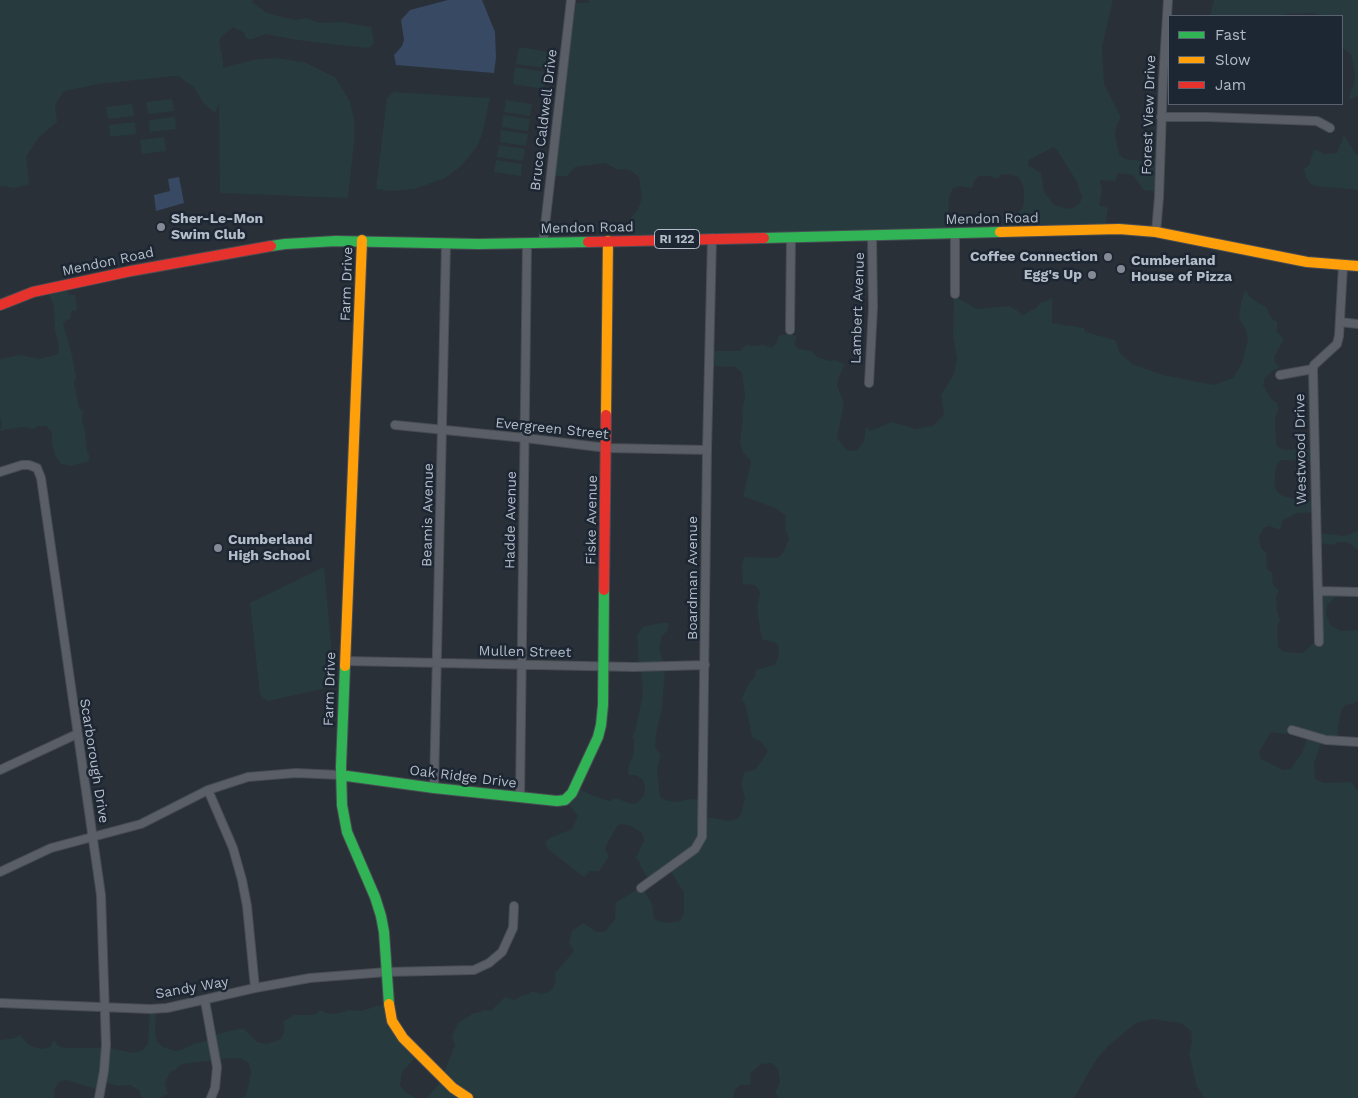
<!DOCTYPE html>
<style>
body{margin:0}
#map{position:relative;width:1358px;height:1098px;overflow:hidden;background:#2a3038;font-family:"Work Sans",sans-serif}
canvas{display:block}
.legend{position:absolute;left:1168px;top:15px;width:175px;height:90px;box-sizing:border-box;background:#1d2633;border:1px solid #59626f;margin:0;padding:6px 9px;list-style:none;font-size:15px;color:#b4bcc9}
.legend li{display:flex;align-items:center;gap:10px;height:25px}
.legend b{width:25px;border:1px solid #59626f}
</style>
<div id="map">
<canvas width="1358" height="1098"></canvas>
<ul class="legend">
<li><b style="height:6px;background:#30b455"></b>Fast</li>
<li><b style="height:6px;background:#ff9f0a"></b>Slow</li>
<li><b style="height:6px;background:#e5322d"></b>Jam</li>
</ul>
</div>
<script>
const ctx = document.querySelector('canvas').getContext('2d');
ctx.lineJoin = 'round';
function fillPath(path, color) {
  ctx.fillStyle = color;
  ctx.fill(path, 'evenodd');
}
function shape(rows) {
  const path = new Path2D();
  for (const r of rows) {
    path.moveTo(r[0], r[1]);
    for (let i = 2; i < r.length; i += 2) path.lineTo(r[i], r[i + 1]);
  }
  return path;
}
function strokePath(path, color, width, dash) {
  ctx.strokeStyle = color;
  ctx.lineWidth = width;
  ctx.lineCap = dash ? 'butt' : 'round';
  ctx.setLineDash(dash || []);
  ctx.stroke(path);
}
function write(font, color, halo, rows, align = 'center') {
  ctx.font = font + ' "Work Sans",sans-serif';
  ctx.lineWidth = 5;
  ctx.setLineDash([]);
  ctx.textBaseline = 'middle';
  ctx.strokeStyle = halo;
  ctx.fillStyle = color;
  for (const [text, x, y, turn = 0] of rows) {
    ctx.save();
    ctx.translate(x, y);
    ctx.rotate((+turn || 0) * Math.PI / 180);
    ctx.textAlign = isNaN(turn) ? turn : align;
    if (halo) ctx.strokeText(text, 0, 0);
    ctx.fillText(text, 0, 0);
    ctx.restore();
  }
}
const green = shape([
 [0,0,253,0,252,2,267,13,295,20,306,18,320,23,341,22,371,27,374,42,371,47,367,48,297,40,265,34,253,39,248,39,245,37,245,33,233,27,221,37,219,42,223,60,223,68,253,60,274,58,304,62,336,78,350,102,354,119,354,143,348,198,220,193,219,104,215,113,203,103,194,87,178,76,173,76,98,84,64,91,55,105,57,122,38,138,26,157,29,184,15,188,0,186],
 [590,0,1113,0,1102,47,1104,84,1121,118,1117,124,1115,135,1119,155,1125,159,1140,161,1149,158,1163,159,1161,192,1144,190,1133,175,1118,173,1115,181,1101,180,1100,182,1102,190,1099,205,1108,208,1105,228,1003,232,1003,218,1002,213,1017,213,1022,209,1024,203,1024,189,1021,181,1019,177,1008,174,1000,175,998,179,989,176,979,176,974,181,972,188,960,186,953,188,949,196,948,234,631,240,630,219,638,209,642,198,639,177,630,170,616,169,605,163,575,167,567,176,552,176,576,3,588,3],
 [1054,147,1057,150,1077,182,1082,197,1080,203,1073,208,1068,209,1054,205,1044,192,1041,173,1028,165,1029,160],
 [1214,0,1358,0,1358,96,1348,100,1354,84,1355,74,1351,54,1342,47,1342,16,1326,16,1311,13,1286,14,1284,16,1210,16],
 [519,47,550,52,548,68,516,64],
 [515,67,547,72,544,89,513,84],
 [394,92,490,98,482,135,476,148,461,166,445,178,414,189,392,191,376,189,387,98],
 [172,99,174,111,148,114,146,102],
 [506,100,532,104,530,116,504,112],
 [132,104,134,116,108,119,106,107],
 [503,115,530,119,528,131,502,127],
 [175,117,176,129,150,132,149,120],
 [135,122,136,134,110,137,109,125],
 [501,130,528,134,526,146,500,142],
 [1344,135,1355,153,1358,155,1358,190,1315,186,1310,183,1306,177,1304,169,1309,165,1314,149,1324,154,1337,153],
 [164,137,166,151,142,154,140,140],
 [499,145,525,149,523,161,497,157],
 [496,160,522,164,521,176,494,172],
 [66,285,69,295,75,295,77,310,71,311,70,319,66,320,63,324,72,355,76,378,74,382,79,408,83,412,82,420,85,431,87,451,89,455,89,461,71,466,61,464,56,457,52,445,52,432,46,426,38,426,33,429,24,427,8,429,0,431,2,424,0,419,0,359,20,355,40,359,58,354,59,346,55,330,54,306,47,290],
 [1245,290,1251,298,1267,308,1271,318,1277,322,1277,332,1284,339,1274,357,1275,362,1280,368,1273,370,1265,378,1263,385,1271,399,1277,403,1278,411,1275,418,1276,445,1281,449,1288,450,1315,450,1315,461,1281,460,1276,466,1274,483,1276,490,1281,495,1300,501,1312,501,1316,512,1297,513,1283,520,1280,530,1269,526,1264,528,1259,537,1261,548,1266,553,1267,569,1272,573,1273,585,1279,590,1276,596,1277,612,1280,620,1277,627,1278,647,1284,652,1303,653,1319,638,1319,594,1339,593,1327,605,1326,615,1331,626,1341,631,1358,630,1358,701,1352,704,1345,705,1341,711,1338,727,1337,742,1322,740,1314,764,1315,779,1324,783,1352,782,1355,788,1358,790,1358,1098,1204,1098,1196,1084,1191,1061,1189,1055,1192,1040,1191,1031,1181,1023,1152,1019,1136,1023,1108,1046,1096,1060,1074,1098,779,1098,775,1093,780,1083,778,1069,772,1063,761,1064,751,1073,750,1085,740,1085,735,1090,733,1098,427,1098,441,1081,455,1045,452,1037,458,1023,474,1013,481,1012,482,1010,491,1011,505,997,514,1000,521,996,529,994,531,991,542,994,548,992,552,989,556,981,555,973,574,951,569,943,572,931,583,923,597,932,605,932,615,919,616,902,642,887,652,904,654,919,665,923,680,921,684,913,684,893,670,870,649,881,640,865,640,862,636,858,644,840,642,833,631,826,622,824,617,826,605,848,609,857,599,871,590,871,584,877,548,849,545,842,550,838,572,829,578,816,567,802,577,788,591,795,609,801,616,798,631,804,637,803,644,796,645,788,643,780,636,775,629,775,628,769,634,752,634,740,632,737,635,731,643,694,641,669,639,667,637,635,643,627,660,623,668,623,668,630,662,636,659,648,665,670,662,708,657,728,655,745,656,750,660,754,660,759,657,770,660,797,664,800,676,802,691,799,704,800,707,817,729,821,737,819,741,814,745,798,741,783,745,772,756,769,768,751,761,742,752,737,745,703,741,700,750,682,755,677,756,670,774,665,778,659,779,651,778,645,774,642,763,640,761,637,757,606,760,594,758,588,754,585,743,584,742,565,744,557,777,558,783,553,789,539,785,528,786,516,775,508,743,496,751,463,750,459,743,452,740,443,743,419,742,411,745,395,742,373,736,367,710,366,712,351,740,351,746,345,753,346,764,345,772,348,777,342,778,336,787,334,794,335,797,338,794,343,798,349,812,351,817,357,829,361,835,360,845,364,839,376,837,385,844,403,837,438,844,447,848,450,856,451,864,442,866,426,870,431,892,422,916,429,933,426,944,415,941,395,954,374,957,359,953,336,954,296,977,309,1010,306,1023,315,1036,308,1041,302,1045,302,1052,298,1052,323,1084,328,1085,332,1115,340,1120,353,1132,364,1163,375,1214,385,1233,378,1242,363,1248,339,1246,329,1239,319,1241,303],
 [1292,731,1308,736,1303,751,1291,769,1283,770,1261,759,1259,752,1271,732,1286,734],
 [1358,531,1358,550,1347,542,1338,542,1334,545,1318,543,1320,533,1344,536],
 [324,567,335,686,268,701,260,695,250,603],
 [390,1005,393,1021,418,1055,402,1072,400,1085,405,1092,416,1098,240,1098,245,1096,247,1092,251,1072,249,1063,240,1058,232,1058,182,1064,175,1070,170,1072,165,1083,168,1094,159,1098,142,1098,139,1090,130,1085,119,1086,103,1082,100,1090,66,1080,59,1082,55,1088,54,1098,0,1098,0,1040,15,1038,20,1035,30,1046,43,1049,50,1047,54,1040,58,1046,65,1048,109,1048,134,1053,143,1050,148,1043,150,1010,156,1010,155,1033,157,1042,163,1047,174,1051,181,1050,196,1043,212,1040,213,1035,239,1029,244,1029,257,1042,267,1044,281,1039,285,1029,283,1022,294,1015,315,1015,320,1010,326,1013,334,1014,343,1012,348,1010,362,1011,376,1006]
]);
const water = shape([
 [448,0,482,0,495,32,496,58,494,73,396,65,394,55,402,46,404,40,401,20,410,10],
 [179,177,184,203,156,211,154,195,170,191,168,179]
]);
const street = shape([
 [1161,117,1207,117,1317,121,1330,128],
 [1156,232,1159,197,1163,80,1168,0],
 [955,233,955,294],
 [543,243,571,0],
 [1340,322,1358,324],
 [790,330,791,237],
 [1280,375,1313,369],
 [869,383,873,307,872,235],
 [395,425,525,438,607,448,707,450],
 [0,472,22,465,29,465,37,468,41,478,101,895,106,1045,104,1071,99,1098],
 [1318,591,1358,592],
 [1319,642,1313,369,1314,365,1337,344,1339,336,1343,266],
 [345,661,634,667,705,665],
 [1292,730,1326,740,1358,742],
 [0,770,77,734],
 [434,788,446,243],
 [208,790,233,848,242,880,247,906,255,988],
 [520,797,527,243],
 [0,872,51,848,141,824,208,790,248,777,296,773,340,775],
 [641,888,695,849,702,837,707,450,712,238],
 [205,1001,217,1067,215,1088,211,1098],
 [0,1003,150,1009,167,1008,255,988,310,978,387,972,474,970,489,963,502,952,513,928,514,906]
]);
const fast = shape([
 [764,238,1000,232],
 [271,246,285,244,336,241,478,244,588,242],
 [345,666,341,767,342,805,347,832,375,897,381,916,384,932,389,1004],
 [347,776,434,788,557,801,565,800,572,793,598,737,601,725,603,705,604,590]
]);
const slow = shape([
 [1000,232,1119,229,1156,232,1307,262,1358,266],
 [606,415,608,241],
 [345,666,362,240],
 [389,1004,392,1021,403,1038,453,1088,468,1098]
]);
const jam = shape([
 [588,242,764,238],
 [0,305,33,292,131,271,271,246],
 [604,590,606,415]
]);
const markers = [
 [161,227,5,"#848b96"],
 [1108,257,5,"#848b96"],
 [1121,269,5,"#848b96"],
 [1092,275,5,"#848b96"],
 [218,548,5,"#848b96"]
];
const shields = [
 [677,239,45]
];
const shieldNames = [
 ["RI 122",677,239]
];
const streetNames = [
 ["Forest View Drive",1149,115,-88],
 ["Bruce Caldwell Drive",544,120,-83],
 ["Mendon Road",992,219,-1],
 ["Mendon Road",587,228,-1],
 ["Mendon Road",108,262,-12],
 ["Farm Drive",347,284,-88],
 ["Lambert Avenue",858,308,-88],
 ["Evergreen Street",552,429,6],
 ["Westwood Drive",1301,449,-91],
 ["Beamis Avenue",428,515,-89],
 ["Hadde Avenue",511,520,-89],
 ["Fiske Avenue",592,520,-89],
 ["Boardman Avenue",693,578,-90],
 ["Mullen Street",525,652,1],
 ["Farm Drive",330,689,-88],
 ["Scarborough Drive",94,761,81],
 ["Oak Ridge Drive",463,777,7],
 ["Sandy Way",192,988,-10]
];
const poiNames = [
 ["Sher-Le-Mon",171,219],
 ["Swim Club",171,235],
 ["Coffee Connection",1098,257,"right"],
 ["Cumberland",1131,261],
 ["House of Pizza",1131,277],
 ["Egg's Up",1082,275,"right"],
 ["Cumberland",228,540],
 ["High School",228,556]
];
fillPath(green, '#273a3e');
fillPath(water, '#384963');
strokePath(street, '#484c53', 10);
strokePath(fast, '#484c53', 12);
strokePath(slow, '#484c53', 12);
strokePath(jam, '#484c53', 12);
strokePath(street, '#5a5e66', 8);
strokePath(fast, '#30b455', 10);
strokePath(slow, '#ff9f0a', 10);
strokePath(jam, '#e5322d', 10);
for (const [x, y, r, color] of markers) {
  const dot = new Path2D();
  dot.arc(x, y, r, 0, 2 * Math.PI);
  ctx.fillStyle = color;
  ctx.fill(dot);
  strokePath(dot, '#1d2633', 2);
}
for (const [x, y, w] of shields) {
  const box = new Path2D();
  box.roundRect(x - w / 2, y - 9.5, w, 19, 4);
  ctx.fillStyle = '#1d2633';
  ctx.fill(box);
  strokePath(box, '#b4bcc9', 1);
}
write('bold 12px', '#b4bcc9', null, shieldNames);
write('14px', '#b4bcc9', '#1d2633', streetNames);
write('bold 14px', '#b4bcc9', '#1d2633', poiNames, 'left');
</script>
